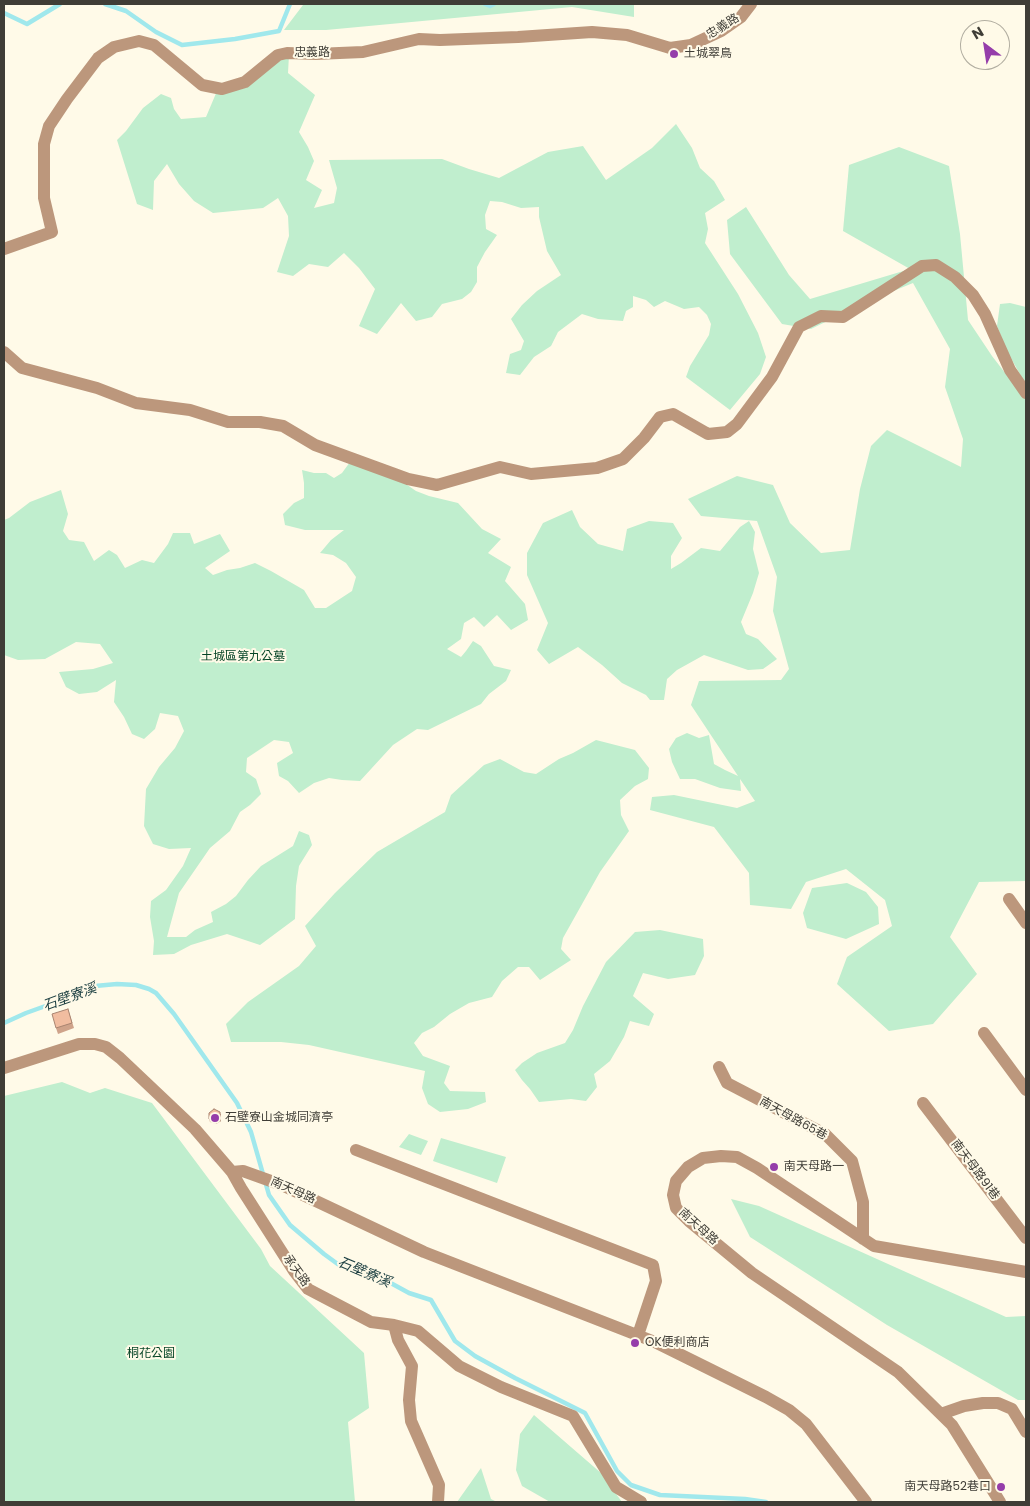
<!DOCTYPE html>
<meta charset="utf-8">
<style>
body{margin:0}
#map{position:relative;width:1030px;height:1506px;overflow:hidden;background:#fffae8;font-family:Poppins,sans-serif}
canvas{display:block}
.frame{position:absolute;inset:0;border:5px solid #3f3d36;pointer-events:none}
.north{position:absolute;left:960px;top:20px;width:50px;height:50px;box-sizing:border-box;background:#fffae8;border:1px solid #b2aea1;border-radius:50%;rotate:329deg;font-size:14px;font-weight:700;line-height:20px;text-align:center;color:#3f3d36}
.north::after{content:'';display:block;margin:auto;width:18px;height:22px;background:#953daa;clip-path:polygon(50% 0,100% 100%,50% 72%,0 100%)}
</style>
<div id="map">
<canvas width="1030" height="1506"></canvas>
<div class="frame"></div>
<div class="north">N</div>
</div>
<script>
const ctx = document.querySelector('canvas').getContext('2d');
ctx.lineJoin = 'round';
function fillPath(path, color) {
  ctx.fillStyle = color;
  ctx.fill(path, 'evenodd');
}
function shape(rows) {
  const path = new Path2D();
  for (const r of rows) {
    path.moveTo(r[0], r[1]);
    for (let i = 2; i < r.length; i += 2) path.lineTo(r[i], r[i + 1]);
  }
  return path;
}
function strokePath(path, color, width, dash) {
  ctx.strokeStyle = color;
  ctx.lineWidth = width;
  ctx.lineCap = dash ? 'butt' : 'round';
  ctx.setLineDash(dash || []);
  ctx.stroke(path);
}
function write(font, color, halo, rows, align = 'center') {
  ctx.font = font + ' Poppins,"Noto Sans TC",sans-serif';
  ctx.lineWidth = 4;
  ctx.setLineDash([]);
  ctx.textBaseline = 'middle';
  ctx.strokeStyle = halo;
  ctx.fillStyle = color;
  for (const [text, x, y, turn = 0] of rows) {
    ctx.save();
    ctx.translate(x, y);
    ctx.rotate((+turn || 0) * Math.PI / 180);
    ctx.textAlign = isNaN(turn) ? turn : align;
    if (halo) ctx.strokeText(text, 0, 0);
    ctx.fillText(text, 0, 0);
    ctx.restore();
  }
}
const green = shape([
 [322,4,634,4,634,17,572,7,326,30,284,30,303,5],
 [289,55,288,73,315,95,299,132,308,147,314,161,306,180,322,190,314,208,334,203,337,188,329,160,442,159,469,169,499,178,548,152,583,146,606,180,652,148,676,124,692,148,700,168,714,181,725,200,705,213,708,229,705,243,738,294,758,333,766,357,760,374,730,410,686,377,690,366,709,335,711,324,707,315,699,307,684,309,665,301,654,307,646,300,633,296,633,307,626,311,623,321,598,319,582,314,558,332,551,346,534,357,520,375,506,373,510,354,521,350,524,341,511,319,522,305,537,291,561,275,547,251,539,217,539,207,521,208,502,202,490,201,485,215,486,229,497,235,485,252,477,267,477,282,471,292,462,299,442,304,432,317,416,321,401,303,377,334,359,326,375,289,359,268,344,253,328,267,309,264,293,276,277,272,289,236,288,216,278,198,263,208,213,213,194,201,179,184,167,164,154,181,153,210,137,204,117,140,126,131,143,108,161,94,171,98,174,109,181,119,206,117,217,91],
 [899,147,949,166,960,234,968,320,992,356,1026,400,1026,881,979,882,950,937,977,974,933,1024,889,1031,837,984,847,957,892,926,885,900,846,869,806,882,791,909,750,905,749,873,714,827,650,810,652,797,674,795,737,808,755,801,740,779,741,791,720,788,695,779,680,779,672,762,669,749,676,738,687,733,699,738,709,735,714,764,725,770,738,776,691,705,699,681,781,680,789,669,773,611,777,577,757,521,701,516,688,499,737,476,773,485,790,523,821,553,850,550,860,489,871,446,887,430,961,467,963,439,945,387,950,349,913,283,864,303,811,329,782,324,730,254,727,220,746,207,789,275,810,299,910,269,843,231,849,165],
 [1010,303,1026,307,1026,385,1007,351,997,326,1000,304],
 [350,462,400,480,416,491,429,496,458,503,482,529,501,539,488,553,511,567,505,581,525,604,528,620,511,630,497,615,484,627,474,617,464,623,461,639,447,649,461,657,466,651,473,641,481,646,494,666,511,670,506,681,489,694,481,704,428,730,417,729,393,745,360,781,342,780,329,778,314,783,299,793,288,781,279,776,277,763,293,753,289,742,274,740,247,758,246,772,256,779,261,794,250,805,240,812,230,831,210,848,179,893,167,937,186,937,195,930,213,922,211,912,226,904,236,896,248,880,261,866,293,846,299,831,309,835,312,845,299,866,296,886,295,919,260,945,227,934,191,945,174,954,153,955,154,941,150,917,151,901,166,890,183,866,191,848,169,849,153,844,144,826,146,789,159,767,175,748,184,731,178,716,160,713,155,729,144,739,132,734,124,717,114,702,116,680,97,692,79,694,66,687,59,672,93,669,113,663,100,644,76,642,45,659,18,660,4,655,4,520,9,518,30,502,61,490,68,514,63,531,69,540,84,542,94,561,109,550,117,555,125,568,142,560,154,563,168,544,173,533,190,533,194,544,220,534,230,551,205,568,213,575,227,570,240,568,255,563,271,571,304,590,315,608,326,608,352,591,356,577,346,563,333,555,320,553,331,540,344,530,305,530,285,525,283,514,294,503,304,498,304,483,302,470,314,473,326,473,334,478,342,473],
 [572,510,580,527,598,544,623,551,627,529,649,521,673,523,682,538,671,556,671,569,681,563,701,548,720,551,740,527,749,521,755,532,753,549,759,573,753,593,741,622,746,634,758,639,777,659,763,669,748,670,704,655,677,670,667,679,664,700,650,700,646,695,622,683,602,665,578,647,549,664,537,650,548,623,527,575,527,553,543,523],
 [596,740,635,750,649,768,648,779,635,786,620,800,621,815,629,831,600,872,563,938,561,949,571,960,540,980,529,967,518,967,502,981,492,997,469,1003,450,1014,434,1027,422,1033,414,1043,423,1056,450,1066,444,1083,450,1091,485,1092,486,1102,468,1109,440,1112,428,1104,422,1088,425,1071,309,1045,281,1042,231,1042,226,1024,248,1002,299,966,316,946,305,926,335,893,377,852,445,812,451,795,484,765,500,759,524,772,536,774,559,759,573,753],
 [847,883,866,892,878,907,879,924,846,939,807,928,803,913,812,888],
 [660,930,703,939,704,956,695,975,668,979,643,973,633,996,654,1014,649,1026,630,1021,624,1037,610,1061,594,1074,597,1087,586,1101,571,1099,539,1102,530,1089,522,1080,515,1070,522,1063,537,1053,565,1043,573,1030,583,1006,606,962,635,932],
 [62,1082,90,1093,105,1088,152,1103,261,1249,270,1266,364,1353,369,1408,348,1422,355,1502,4,1502,4,1096],
 [409,1134,428,1141,421,1155,399,1147],
 [441,1138,506,1157,497,1183,433,1161],
 [731,1199,759,1206,1006,1317,1026,1316,1026,1400,1018,1400,887,1325,750,1237],
 [534,1415,601,1473,622,1502,550,1502,522,1486,516,1470,520,1434],
 [481,1468,491,1499,497,1502,457,1502]
]);
const stream = shape([
 [105,4,126,11,156,32,182,45,235,39,279,31,290,4],
 [485,4,490,6,494,4],
 [4,13,27,24,60,4],
 [4,1023,26,1013,51,1004,75,992,95,986,117,984,136,985,149,989,156,993,174,1014,237,1103,251,1132,269,1195,290,1225,324,1254,339,1265,358,1270,387,1281,409,1293,431,1300,455,1341,475,1356,515,1378,585,1413,617,1471,631,1485,660,1495,745,1499,766,1502]
]);
const minor = shape([
 [4,249,52,232,44,198,44,144,49,126,67,99,98,58,114,47,139,41,154,45,202,85,222,89,245,82,278,55,287,53,316,54,363,52,419,39,440,40,518,37,592,32,627,35,670,48,691,45,721,31,741,17,751,4],
 [4,352,22,368,97,388,136,403,190,410,228,422,260,422,283,426,315,445,408,479,437,485,500,467,531,474,597,468,623,459,644,438,660,417,673,414,708,434,727,432,737,424,772,377,799,327,821,316,843,317,922,266,936,265,955,277,973,295,985,314,1010,370,1026,393],
 [1009,899,1026,923],
 [984,1033,1026,1090],
 [719,1067,727,1083,825,1134,852,1161,863,1202,863,1239],
 [4,1068,79,1044,95,1044,106,1047,120,1058,195,1129,232,1172,241,1188,294,1271,308,1289,371,1322,394,1325,418,1331,459,1366,501,1387,573,1416,616,1487,641,1502],
 [923,1103,1026,1238],
 [356,1150,653,1265,656,1281,638,1335],
 [232,1172,243,1171,282,1185,424,1252,655,1342,766,1397,789,1410,806,1424,866,1502],
 [394,1325,398,1340,412,1366,409,1400,411,1421,439,1485,438,1502],
 [941,1414,964,1406,983,1403,998,1403,1012,1409,1026,1432],
 [1000,1502,952,1425,898,1372,752,1273,689,1221,676,1208,673,1195,676,1181,688,1167,703,1158,721,1156,737,1157,757,1168,874,1246,1026,1272]
]);
const wall = shape([
 [68,1009,74,1028,58,1034,56,1028],
 [221,1114,221,1121,216,1124,210,1122,209,1119]
]);
const shadedWall = shape([
 [220,1112,221,1121,216,1124,215,1122]
]);
const building = shape([
 [68,1009,72,1023,56,1028,52,1014,68,1009],
 [214,1109,220,1112,220,1118,215,1122,209,1119,209,1113,214,1109]
]);
const markers = [
 [674,54,5,"#953daa"],
 [215,1118,5,"#953daa"],
 [774,1167,5,"#953daa"],
 [635,1343,5,"#953daa"],
 [1001,1487,5,"#953daa"]
];
const streetNames = [
 ["忠義路",723,27,-32],
 ["忠義路",312,53],
 ["南天母路65巷",793,1119,29],
 ["南天母路91巷",975,1170,53],
 ["南天母路",293,1191,24],
 ["南天母路",698,1227,42],
 ["承天路",296,1271,54]
];
const poiNames = [
 ["土城翠鳥",684,54],
 ["石壁寮山金城同濟亭",225,1118],
 ["南天母路一",784,1167],
 ["OK便利商店",645,1343],
 ["南天母路52巷口",991,1487,"right"]
];
const parkNames = [
 ["土城區第九公墓",243,657],
 ["桐花公園",151,1354]
];
const waterNames = [
 ["石壁寮溪",70,998,-20],
 ["石壁寮溪",364,1273,23]
];
fillPath(green, '#c0eece');
strokePath(stream, '#a0e8ec', 4.5);
strokePath(minor, '#bc977c', 12);
fillPath(wall, '#cfa38a');
fillPath(shadedWall, '#a98470');
fillPath(building, '#f1bda0');
strokePath(building, '#a98470', 1);
for (const [x, y, r, color] of markers) {
  const dot = new Path2D();
  dot.arc(x, y, r, 0, 2 * Math.PI);
  ctx.fillStyle = color;
  ctx.fill(dot);
  strokePath(dot, '#fffae8', 2);
}
write('12px', '#3f3d36', '#fffae8', streetNames);
write('12px', '#3f3d36', '#fffae8', poiNames, 'left');
write('12px', '#044324', '#fffae8', parkNames);
write('italic 14px', '#1b3e40', '#fffae8', waterNames);
</script>
